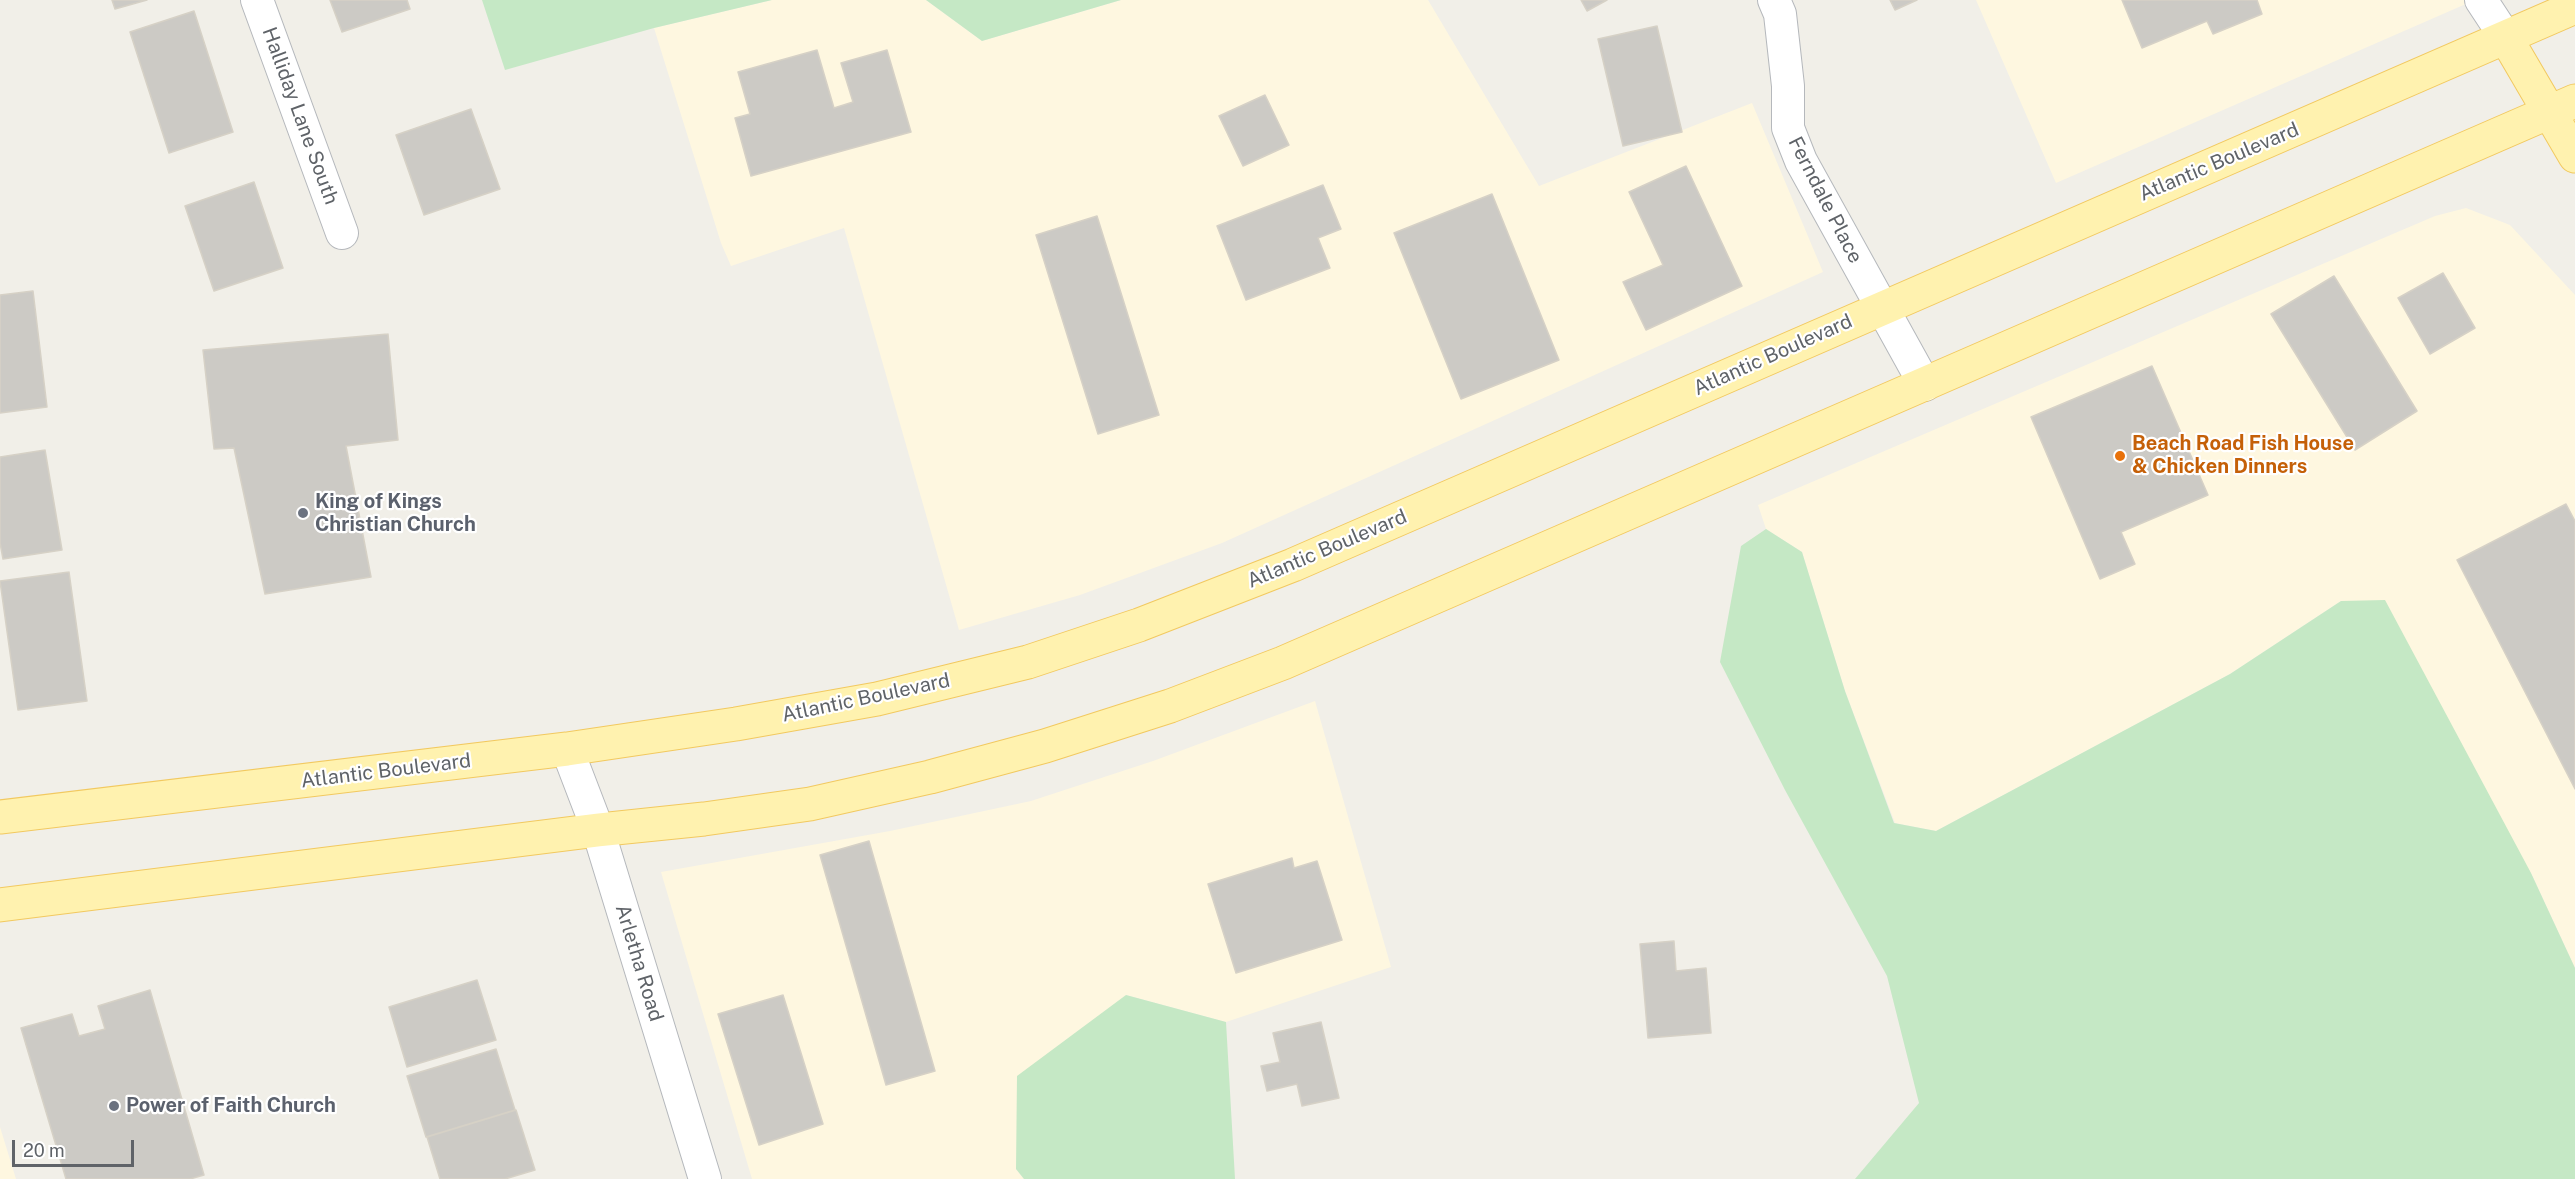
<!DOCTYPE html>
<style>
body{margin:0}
#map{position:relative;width:2575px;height:1179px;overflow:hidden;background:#f1efe8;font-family:"Public Sans",sans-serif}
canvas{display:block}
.scale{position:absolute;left:12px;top:1140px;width:122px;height:27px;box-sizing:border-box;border:3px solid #5f6368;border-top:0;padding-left:8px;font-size:18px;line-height:21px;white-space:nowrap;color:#5f6368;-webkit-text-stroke:4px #fff;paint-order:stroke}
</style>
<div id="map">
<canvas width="2575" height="1179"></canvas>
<div class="scale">20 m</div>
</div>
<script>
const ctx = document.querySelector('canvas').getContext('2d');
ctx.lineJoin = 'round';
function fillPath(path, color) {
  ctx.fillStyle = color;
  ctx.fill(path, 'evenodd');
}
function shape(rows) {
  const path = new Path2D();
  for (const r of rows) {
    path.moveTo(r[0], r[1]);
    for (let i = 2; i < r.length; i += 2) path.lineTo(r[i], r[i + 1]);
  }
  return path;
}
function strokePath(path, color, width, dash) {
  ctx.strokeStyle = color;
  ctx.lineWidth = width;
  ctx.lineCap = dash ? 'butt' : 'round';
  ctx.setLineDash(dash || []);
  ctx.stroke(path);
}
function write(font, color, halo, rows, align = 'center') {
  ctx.font = font + ' "Public Sans",sans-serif';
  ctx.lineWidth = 4.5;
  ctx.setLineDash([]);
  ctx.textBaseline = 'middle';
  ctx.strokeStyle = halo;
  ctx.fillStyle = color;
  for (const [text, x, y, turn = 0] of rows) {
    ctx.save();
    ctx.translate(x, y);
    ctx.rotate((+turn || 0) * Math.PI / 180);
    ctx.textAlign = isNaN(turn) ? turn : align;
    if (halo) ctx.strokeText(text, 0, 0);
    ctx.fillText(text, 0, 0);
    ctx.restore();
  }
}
const commercial = shape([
 [772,0,926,0,982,41,1121,0,1428,0,1539,186,1752,103,1823,272,1222,543,1080,595,959,630,844,228,731,266,721,243,654,28],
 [1976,0,2475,0,2056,183],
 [2466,208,2510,225,2575,295,2575,968,2531,873,2341,601,2230,674,1936,831,1895,823,1845,691,1802,552,1766,529,1758,505,2435,216],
 [1315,701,1391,967,1226,1022,1126,995,1016,1169,1024,1179,752,1179,661,872,890,831,1031,801,1153,761],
 [0,1127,16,1179,0,1179]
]);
const green = shape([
 [482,0,772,0,654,28,505,70],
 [926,0,1121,0,982,41],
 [1766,529,1802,552,1845,691,1894,823,1936,831,2230,674,2341,601,2385,600,2531,873,2575,968,2575,1179,1855,1179,1919,1103,1887,976,1785,790,1720,662,1741,546],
 [1126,995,1226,1022,1235,1179,1024,1179,1016,1169,1017,1076]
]);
const building = shape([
 [112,0,147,0,115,9,112,0],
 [330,0,407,0,410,9,342,32,330,0],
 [1581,0,1607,0,1587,11,1581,0],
 [1890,0,1917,0,1895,10,1890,0],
 [2122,0,2257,0,2262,14,2213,34,2207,21,2142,48,2122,0],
 [194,11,233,132,169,153,130,32,194,11],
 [1657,26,1682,132,1623,146,1598,39,1657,26],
 [817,50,834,108,853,102,841,63,887,50,911,132,751,176,735,118,750,114,738,72,817,50],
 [1265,95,1289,145,1243,166,1219,116,1265,95],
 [471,109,500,189,424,215,396,135,471,109],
 [1686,166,1742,286,1646,330,1623,282,1663,265,1629,192,1686,166],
 [254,182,283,268,214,291,185,206,254,182],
 [1323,185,1341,229,1318,238,1330,268,1246,300,1217,226,1323,185],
 [1492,194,1559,360,1461,399,1394,233,1492,194],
 [1097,216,1159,415,1098,434,1036,235,1097,216],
 [2443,273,2475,328,2430,354,2398,298,2443,273],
 [2334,276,2417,411,2355,450,2271,314,2334,276],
 [33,291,47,407,0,413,0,295,33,291],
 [388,334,398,440,346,446,371,577,265,594,234,448,214,449,203,350,388,334],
 [2152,366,2208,495,2121,532,2135,564,2100,579,2031,417,2152,366],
 [45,450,62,550,3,559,0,543,0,457,45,450],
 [2566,504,2575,521,2575,789,2457,560,2566,504],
 [69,572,87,701,18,710,0,581,69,572],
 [869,841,935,1071,886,1085,820,855,869,841],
 [1292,858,1294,868,1317,861,1342,940,1236,973,1208,884,1292,858],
 [1674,941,1676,971,1706,968,1711,1033,1648,1038,1640,944,1674,941],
 [477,980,496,1040,407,1067,389,1007,477,980],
 [150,990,204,1175,190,1179,66,1179,21,1028,72,1014,79,1036,105,1029,98,1006,150,990],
 [783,995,823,1124,759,1145,718,1014,783,995],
 [1321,1022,1339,1098,1302,1106,1297,1084,1267,1091,1261,1066,1280,1062,1273,1033,1321,1022],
 [496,1049,515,1110,426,1137,407,1076,496,1049],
 [516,1110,535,1170,505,1179,440,1179,427,1137,516,1110]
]);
const street = shape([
 [257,0,342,233],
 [1774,0,1780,14,1788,86,1788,128,1801,161,1925,385],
 [2481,0,2506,38],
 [567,749,598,830,705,1179]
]);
const primary = shape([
 [2506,38,2575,156],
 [0,817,567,749,736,724,877,699,1028,662,1139,625,1293,565,2575,7],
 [0,905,598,830,704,819,810,804,930,777,1045,746,1170,706,1283,663,2575,101]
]);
const markers = [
 [2120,456,6,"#e8710a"],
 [303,513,6,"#6b7280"],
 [114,1106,6,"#6b7280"]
];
const streetNames = [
 ["Halliday Lane South",300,116,70],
 ["Atlantic Boulevard",2219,162,-23],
 ["Ferndale Place",1825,200,63],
 ["Atlantic Boulevard",1773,355,-24],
 ["Atlantic Boulevard",1327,549,-23],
 ["Atlantic Boulevard",866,698,-12],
 ["Atlantic Boulevard",386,771,-7],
 ["Arletha Road",639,963,73]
];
const foodNames = [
 ["Beach Road Fish House",2132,444],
 ["& Chicken Dinners",2132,467]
];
const worshipNames = [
 ["King of Kings",315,502],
 ["Christian Church",315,525],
 ["Power of Faith Church",126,1106]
];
fillPath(commercial, '#fef7e0');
fillPath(green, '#c5e8c5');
fillPath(building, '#cccac5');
strokePath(building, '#d6d1c6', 1.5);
strokePath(street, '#b5b8bc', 34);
strokePath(primary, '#f2c960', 35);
strokePath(street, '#fff', 32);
strokePath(primary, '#fff2af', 33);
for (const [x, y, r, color] of markers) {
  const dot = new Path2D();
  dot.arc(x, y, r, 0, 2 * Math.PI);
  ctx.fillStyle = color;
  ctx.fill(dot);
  strokePath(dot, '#fff', 2);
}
write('20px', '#5f6368', '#fff', streetNames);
write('bold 20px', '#c56008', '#fff', foodNames, 'left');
write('bold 20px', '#5b616d', '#fff', worshipNames, 'left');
</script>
